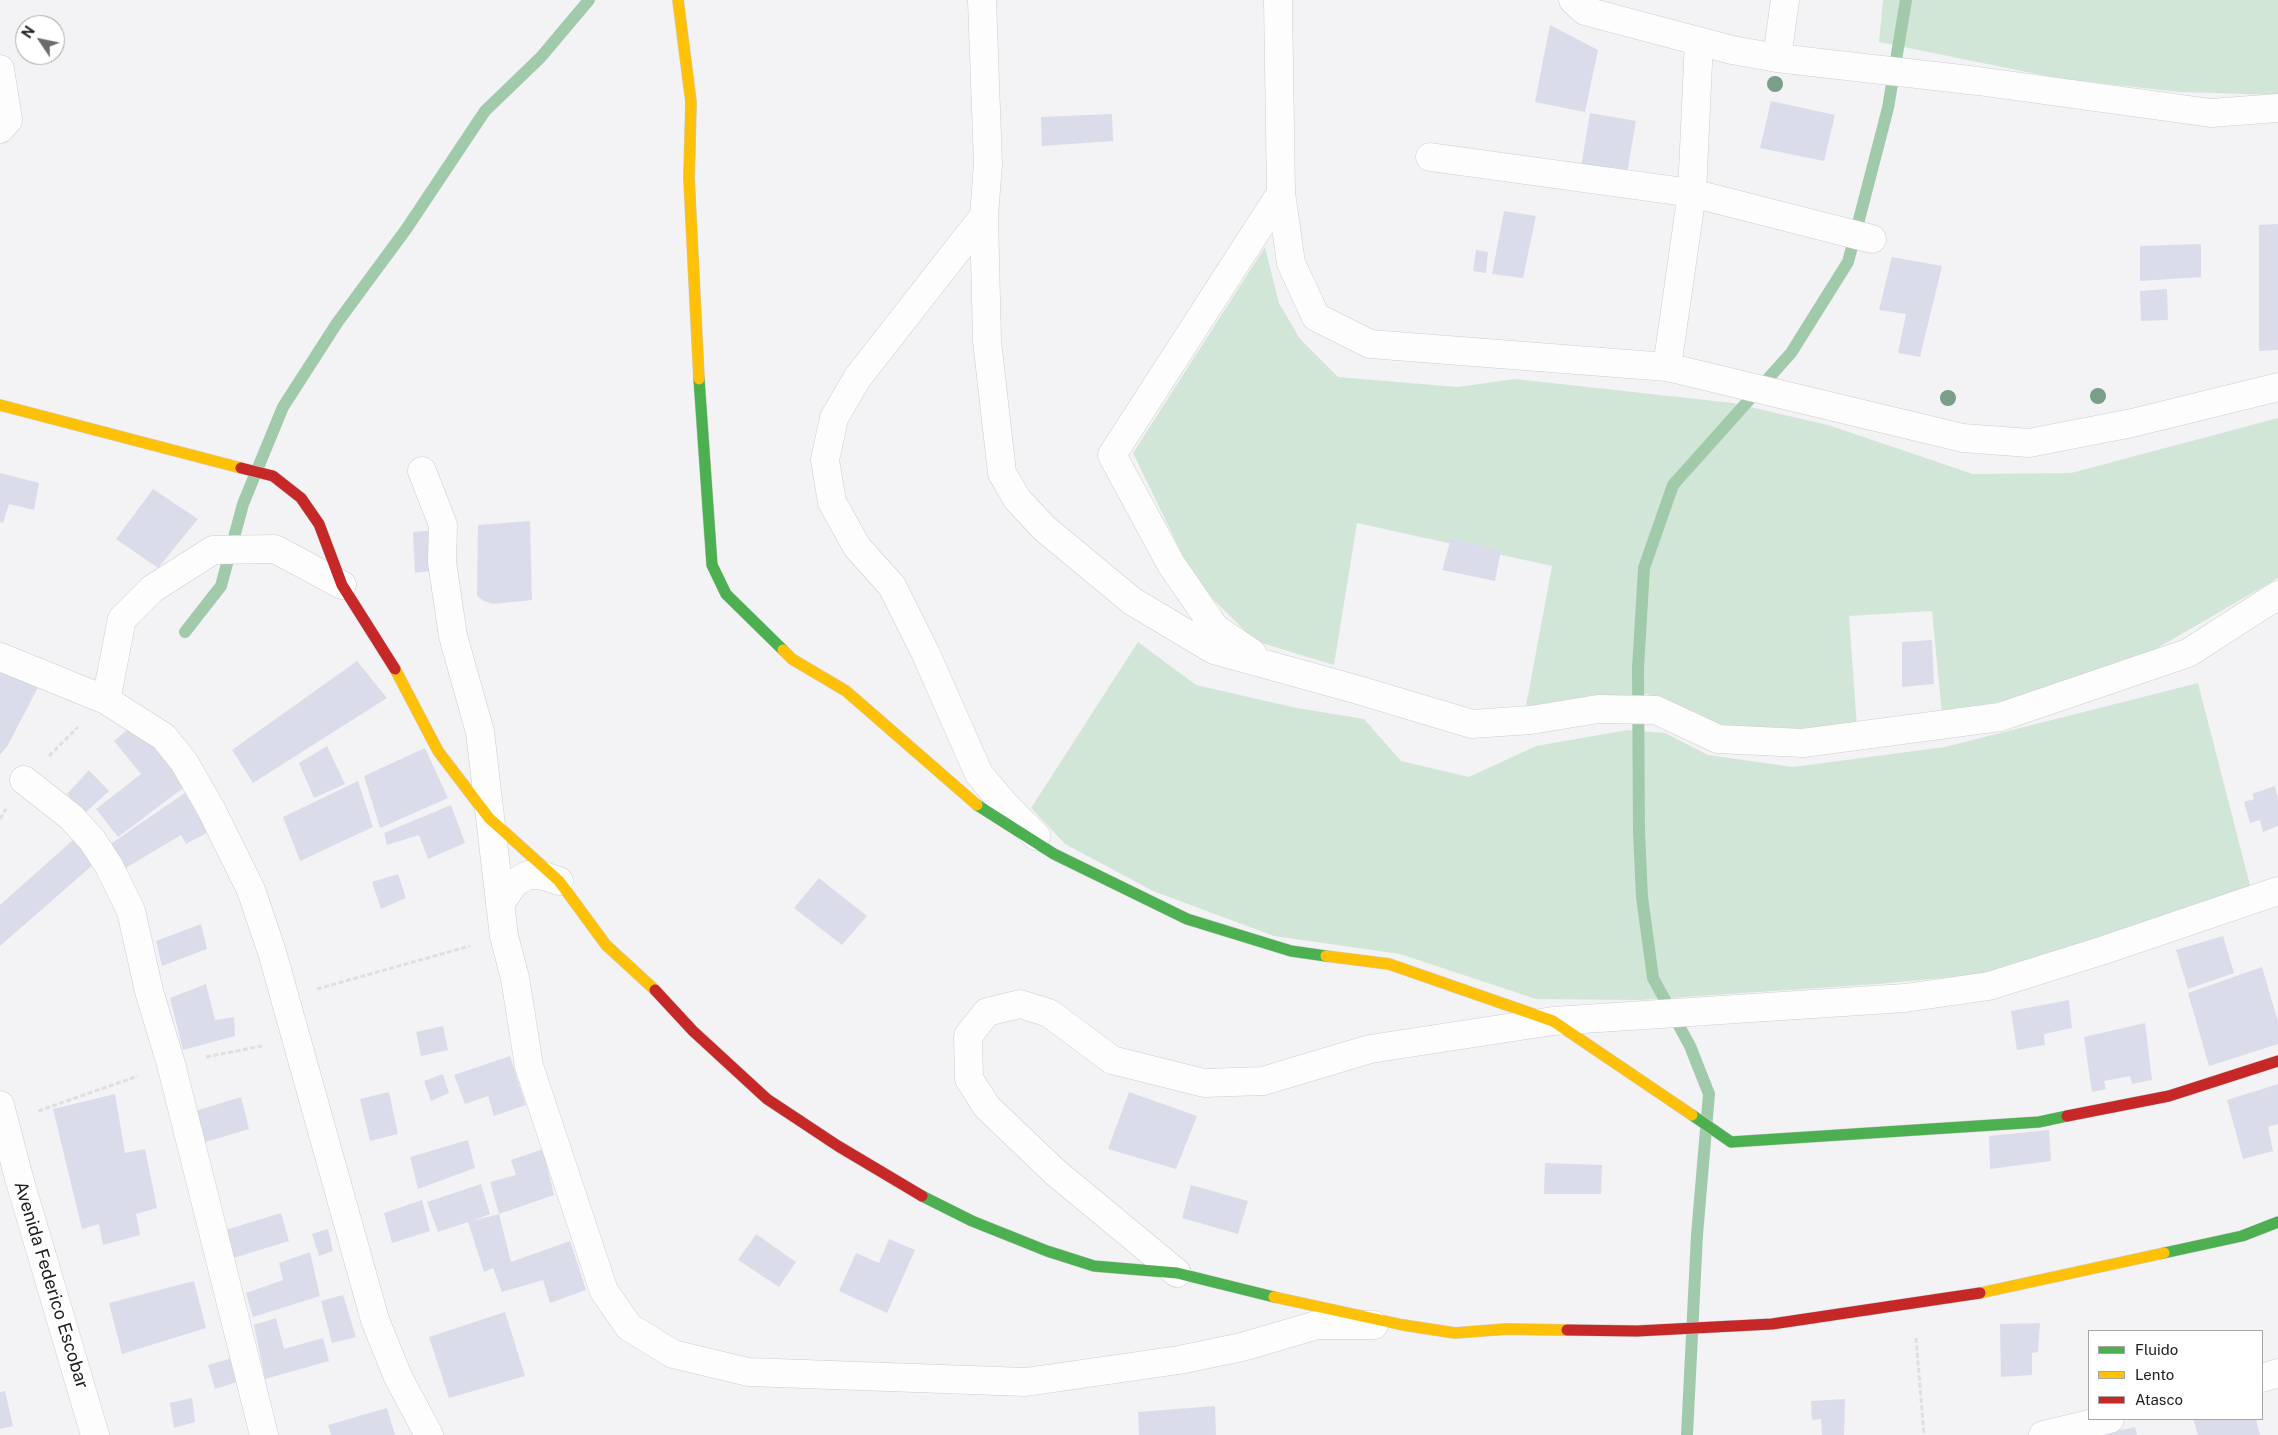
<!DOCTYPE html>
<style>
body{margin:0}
#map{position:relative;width:2278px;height:1435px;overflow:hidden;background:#f3f3f5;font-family:"Public Sans",sans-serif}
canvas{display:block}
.legend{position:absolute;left:2088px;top:1330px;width:175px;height:90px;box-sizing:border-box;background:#fff;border:1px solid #a6a6a6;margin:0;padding:6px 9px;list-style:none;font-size:15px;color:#202021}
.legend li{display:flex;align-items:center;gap:10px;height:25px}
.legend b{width:25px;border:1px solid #a6a6a6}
.north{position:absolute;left:15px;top:15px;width:50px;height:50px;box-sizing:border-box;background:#fff;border:1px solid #a6a6a6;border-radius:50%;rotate:304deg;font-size:14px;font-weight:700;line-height:20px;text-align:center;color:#202021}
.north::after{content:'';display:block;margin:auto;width:18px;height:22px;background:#6a6a6b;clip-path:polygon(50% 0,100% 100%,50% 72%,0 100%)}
</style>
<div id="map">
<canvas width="2278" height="1435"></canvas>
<ul class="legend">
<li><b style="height:6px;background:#4caf50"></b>Fluido</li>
<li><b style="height:6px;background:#ffc107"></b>Lento</li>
<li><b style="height:6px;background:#c62828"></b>Atasco</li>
</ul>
<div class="north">N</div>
</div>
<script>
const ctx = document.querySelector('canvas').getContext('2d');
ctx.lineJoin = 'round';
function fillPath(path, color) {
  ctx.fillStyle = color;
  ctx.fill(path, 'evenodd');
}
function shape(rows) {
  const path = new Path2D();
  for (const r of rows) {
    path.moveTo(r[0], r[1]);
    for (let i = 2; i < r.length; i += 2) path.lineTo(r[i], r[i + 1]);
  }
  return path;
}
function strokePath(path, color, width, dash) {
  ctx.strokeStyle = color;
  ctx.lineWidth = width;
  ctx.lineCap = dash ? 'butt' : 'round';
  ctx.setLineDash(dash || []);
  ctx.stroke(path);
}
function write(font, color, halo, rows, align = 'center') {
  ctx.font = font + ' "Public Sans",sans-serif';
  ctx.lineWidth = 5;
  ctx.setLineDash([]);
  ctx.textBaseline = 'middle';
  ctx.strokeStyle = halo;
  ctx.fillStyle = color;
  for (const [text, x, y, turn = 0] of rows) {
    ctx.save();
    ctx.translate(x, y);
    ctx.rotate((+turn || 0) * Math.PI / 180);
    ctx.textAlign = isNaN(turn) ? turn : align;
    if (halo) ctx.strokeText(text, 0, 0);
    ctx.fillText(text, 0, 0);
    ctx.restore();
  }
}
const green = shape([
 [1883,0,2278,0,2278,95,2180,92,2061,79,1879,42],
 [1265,247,1279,303,1300,339,1338,377,1458,387,1515,379,1733,403,1828,425,1973,474,2071,473,2278,418,2278,578,2154,650,2032,694,1942,715,1932,611,1849,616,1857,727,1764,733,1699,721,1647,694,1526,706,1552,566,1357,523,1334,665,1255,641,1195,581,1133,453],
 [1138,642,1196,685,1297,708,1364,719,1401,761,1469,777,1536,746,1628,730,1665,733,1708,755,1793,767,1945,747,2198,683,2252,893,1985,974,1878,984,1640,1000,1536,999,1400,954,1274,936,1153,891,1065,844,1031,808]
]);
const stream = shape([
 [185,632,221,586,243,504,283,407,337,323,407,228,485,111,541,57,589,0],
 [1687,1435,1697,1235,1709,1094,1690,1046,1653,978,1642,897,1639,833,1638,668,1644,568,1673,485,1791,353,1848,262,1888,108,1906,0]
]);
const building = shape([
 [1550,25,1598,50,1585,112,1535,102],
 [1771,101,1835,115,1824,161,1760,148],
 [1590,113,1636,121,1626,179,1580,173],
 [1112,114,1113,141,1042,146,1041,117],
 [1504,211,1536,216,1523,278,1492,274],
 [2278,224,2278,350,2259,351,2259,225],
 [2201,244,2201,277,2140,281,2140,246],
 [1476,250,1488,252,1486,273,1473,271],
 [1892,257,1942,266,1920,357,1898,353,1906,314,1879,310],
 [2167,289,2168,320,2141,321,2140,291],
 [0,473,39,483,34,510,9,504,3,523,0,522],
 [153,489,198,519,158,568,116,539],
 [530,521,532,600,493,604,484,601,477,596,478,525],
 [437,530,438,570,415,573,413,532],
 [1451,539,1501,550,1495,581,1442,570],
 [1932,640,1934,684,1902,687,1902,642],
 [0,655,47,670,8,745,0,755],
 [357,661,387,698,253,783,232,750],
 [140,719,190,783,118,837,96,809,141,774,114,741],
 [327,746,345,784,314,798,299,763],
 [425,748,448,798,380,828,364,776],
 [89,770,109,791,84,814,67,794],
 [358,781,373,827,300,861,283,817],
 [195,786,218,827,186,844,181,835,124,869,109,845],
 [2275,786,2278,799,2278,826,2263,832,2260,820,2250,823,2244,802,2254,799,2252,794],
 [451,805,465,843,428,859,419,835,387,845,384,833],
 [74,839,95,863,0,946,0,905],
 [398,874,406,898,381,909,372,882],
 [819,878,867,916,842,945,794,908],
 [201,924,207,949,162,966,156,941],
 [2223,936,2234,973,2188,989,2176,950],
 [2262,967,2278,1021,2278,1044,2209,1066,2188,993],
 [206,984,215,1020,234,1017,235,1036,183,1050,170,998],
 [2069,1000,2072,1028,2044,1034,2045,1045,2017,1050,2011,1011],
 [2145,1023,2152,1080,2132,1084,2130,1076,2104,1081,2106,1089,2092,1092,2084,1037],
 [443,1026,448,1050,421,1056,416,1032],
 [510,1056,526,1105,494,1116,488,1096,465,1104,454,1075],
 [443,1074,449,1093,431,1101,424,1081],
 [2278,1084,2278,1124,2268,1127,2273,1151,2243,1159,2227,1100],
 [389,1092,398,1134,370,1141,360,1099],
 [1129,1092,1197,1116,1176,1169,1108,1149],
 [115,1094,125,1153,145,1149,157,1208,136,1214,140,1235,103,1245,99,1224,82,1229,53,1109],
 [241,1097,249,1129,199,1144,192,1112],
 [2049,1130,2051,1161,1990,1169,1989,1136],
 [468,1140,475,1168,418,1189,410,1157],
 [543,1149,554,1195,499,1214,490,1182,516,1175,511,1160],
 [1545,1163,1602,1165,1601,1194,1544,1194],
 [481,1184,490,1214,472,1221,499,1214,511,1262,570,1241,586,1290,550,1303,543,1280,502,1292,493,1268,484,1272,468,1222,438,1232,427,1202],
 [1191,1185,1248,1201,1238,1234,1182,1218],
 [422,1200,430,1231,392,1243,384,1213],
 [281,1213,289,1241,230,1259,222,1231],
 [328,1229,333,1251,319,1256,312,1234],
 [756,1234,796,1262,779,1287,738,1260],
 [889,1239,915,1250,887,1313,839,1291,856,1253,879,1263],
 [310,1252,320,1296,253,1317,246,1293,283,1280,279,1263],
 [194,1281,206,1328,122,1354,109,1303],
 [343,1295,356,1337,332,1343,321,1301],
 [505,1312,525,1376,449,1398,429,1337],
 [276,1318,284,1349,323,1338,329,1361,265,1379,254,1325],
 [2040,1323,2038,1352,2032,1353,2032,1375,2001,1377,2000,1324],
 [232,1358,237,1382,215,1389,208,1365],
 [5,1391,13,1426,0,1429,0,1392],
 [192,1398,195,1422,174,1428,170,1403],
 [1845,1399,1844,1435,1822,1435,1821,1419,1812,1420,1811,1401],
 [1215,1406,1216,1435,1139,1435,1138,1412],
 [387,1408,395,1435,331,1435,328,1425],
 [2193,1419,2256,1419,2260,1435,2198,1435],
 [2135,1427,2137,1435,2103,1435,2103,1434]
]);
const path = shape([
 [49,756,78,727],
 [0,819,6,809],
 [317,989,470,946],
 [206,1057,262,1046],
 [38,1111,138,1076],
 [1916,1338,1924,1435]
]);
const street = shape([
 [982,0,988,164,984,216,987,341,1002,473,1017,499,1044,528,1132,601,1214,650,1355,689,1472,724,1531,720,1598,709,1656,710,1718,739,1803,743,2000,717,2188,653,2278,595],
 [1278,0,1281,193,1291,263,1316,317,1370,344,1667,367,1963,438,2029,443,2132,423,2278,387],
 [1573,0,1585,11,1732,50,1777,58,1978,81,2211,113,2278,108],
 [1777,58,1785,0],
 [0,69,8,120,0,129],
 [1430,157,1692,193,1872,239],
 [984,216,858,377,834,418,825,460,832,502,857,547,892,586,925,652,979,774,1005,805,1036,836],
 [1667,367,1692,193,1699,41],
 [422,471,443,525,442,562,453,636,480,732,504,936,515,978,529,1066,604,1291,629,1327,673,1354,748,1372,1026,1382,1179,1360,1242,1347,1317,1325,1374,1325],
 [1252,653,1215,628,1171,564,1112,455,1281,193],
 [0,657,106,700,164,737,184,762,211,809,251,890,272,952,375,1320,398,1377,429,1435],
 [106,700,122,619,152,589,213,550,275,549,342,585],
 [24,780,71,817,92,840,109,866,131,911,149,991,171,1064,264,1435],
 [500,904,514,883,528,875,541,875,559,881],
 [0,1105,19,1178,95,1435],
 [1177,1273,1055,1172,987,1107,969,1079,968,1036,987,1012,1020,1004,1049,1013,1112,1060,1204,1083,1263,1081,1370,1049,1553,1021,1905,998,1989,986,2104,950,2278,891],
 [2262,1378,2278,1373],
 [2043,1435,2110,1419]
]);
const fast = shape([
 [699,379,712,565,726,594,783,650],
 [977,805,1054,854,1187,919,1291,951,1326,956],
 [1692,1115,1731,1142,2039,1122,2067,1116],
 [922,1196,972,1221,1047,1251,1094,1266,1177,1273,1274,1297],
 [2164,1253,2242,1236,2278,1222]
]);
const slow = shape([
 [678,0,691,102,689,178,699,379],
 [0,405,241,468],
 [783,650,792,659,846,691,977,805],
 [395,669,438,751,489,818,559,881,606,945,655,990],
 [1326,956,1389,964,1553,1021,1692,1115],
 [1980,1293,2164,1253],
 [1274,1297,1403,1325,1455,1333,1506,1329,1567,1330]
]);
const jam = shape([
 [241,468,273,476,301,498,319,524,342,585,395,669],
 [655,990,693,1031,767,1099,838,1146,922,1196],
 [2067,1116,2169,1096,2278,1061],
 [1567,1330,1637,1331,1772,1324,1980,1293]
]);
const trees = [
 [1775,84],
 [2098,396],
 [1948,398]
];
const streetNames = [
 ["Avenida Federico Escobar",51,1285,73]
];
fillPath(green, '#d2e6d7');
strokePath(stream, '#a1caab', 12);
fillPath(building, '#dbdce9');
strokePath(street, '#cdcdcf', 29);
strokePath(fast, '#cdcdcf', 12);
strokePath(slow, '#cdcdcf', 12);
strokePath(jam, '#cdcdcf', 12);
strokePath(path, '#dfdfe0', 3, [5, 2.5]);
strokePath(street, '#fdfdfe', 28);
strokePath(fast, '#4caf50', 11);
strokePath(slow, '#ffc107', 11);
strokePath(jam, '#c62828', 11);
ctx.fillStyle = '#7b9e88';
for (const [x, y] of trees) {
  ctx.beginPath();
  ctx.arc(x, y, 8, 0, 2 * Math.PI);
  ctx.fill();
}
write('18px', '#202021', '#fff', streetNames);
</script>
